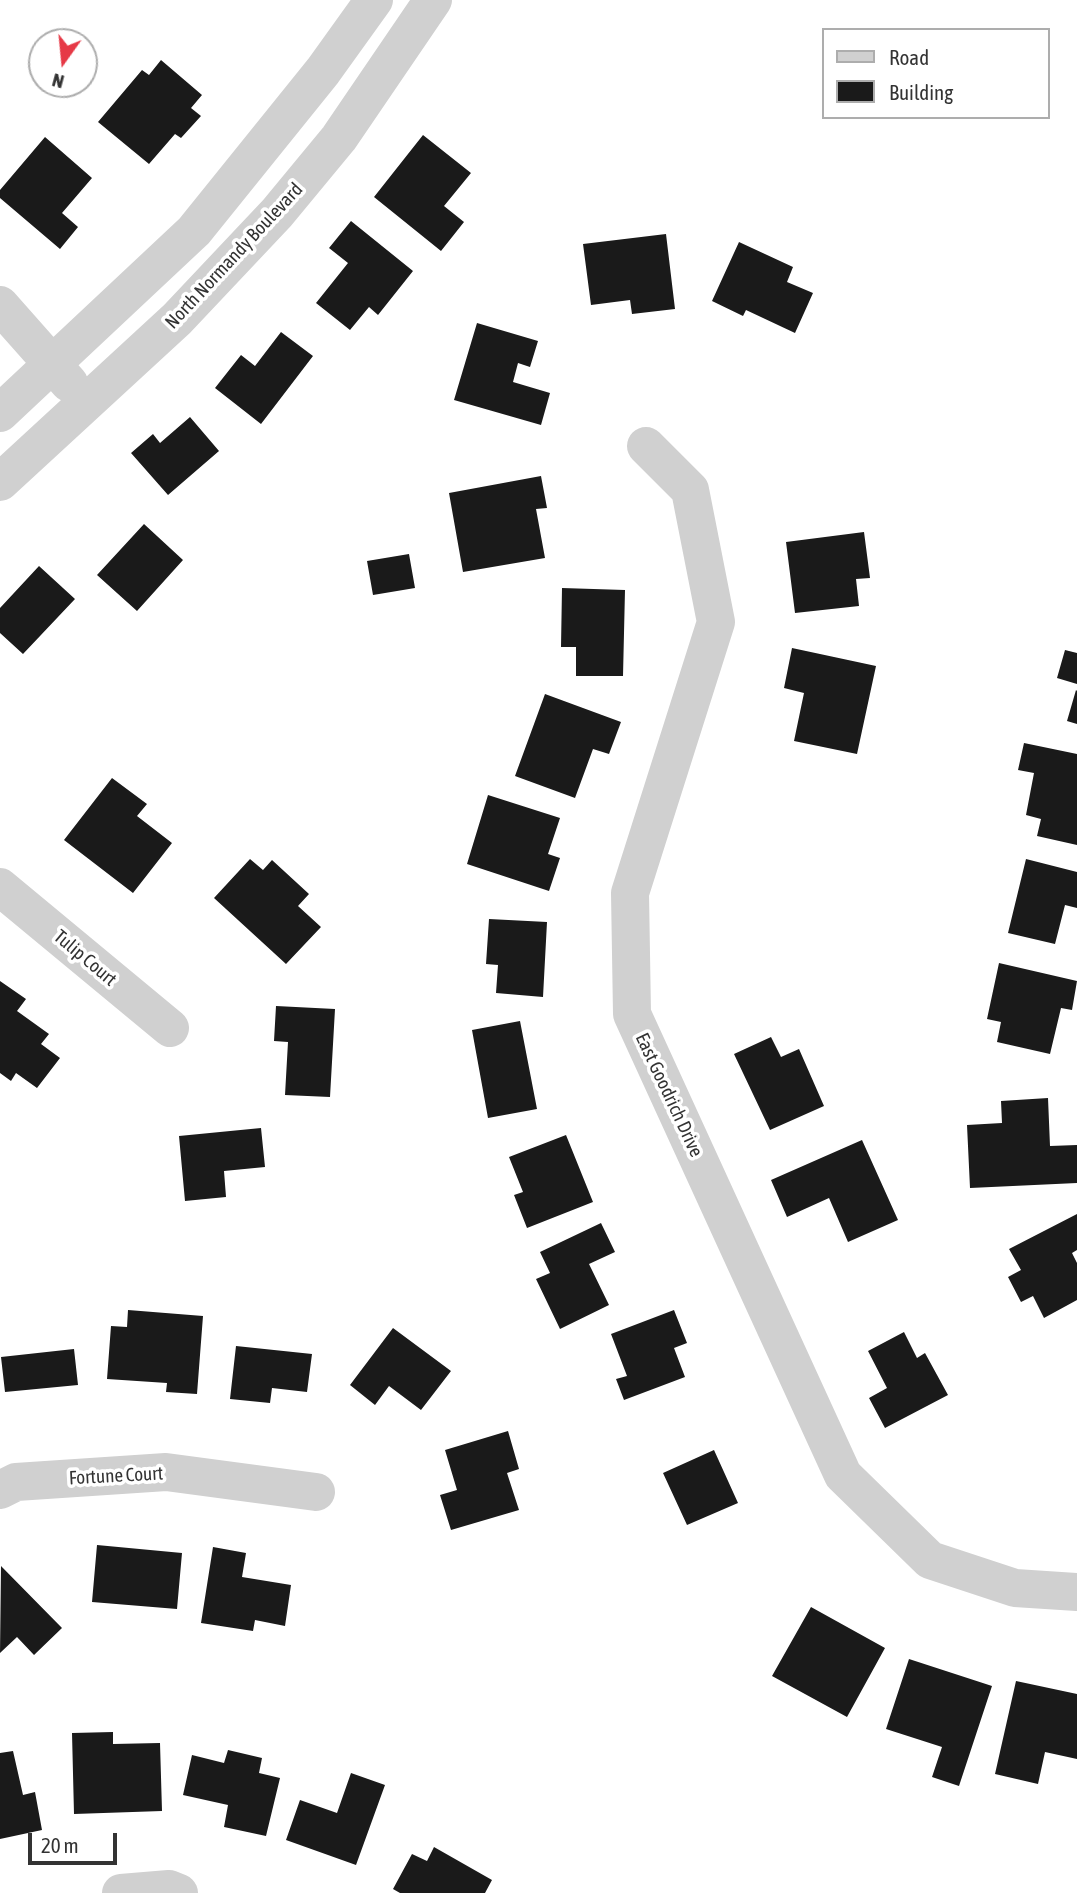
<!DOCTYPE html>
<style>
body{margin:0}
#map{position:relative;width:1077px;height:1893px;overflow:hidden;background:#fff;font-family:"Asap Condensed",sans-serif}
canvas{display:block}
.legend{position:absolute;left:822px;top:28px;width:228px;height:91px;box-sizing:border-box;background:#fff;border:2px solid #adadad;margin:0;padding:9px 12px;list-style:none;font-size:21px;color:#333}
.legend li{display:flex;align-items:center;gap:14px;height:35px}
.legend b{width:35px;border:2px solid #adadad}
.north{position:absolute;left:28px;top:28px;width:70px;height:70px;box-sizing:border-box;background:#fff;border:2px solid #adadad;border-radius:50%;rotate:195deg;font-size:19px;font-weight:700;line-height:28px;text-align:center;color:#333}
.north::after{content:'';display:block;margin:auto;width:24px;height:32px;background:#e63946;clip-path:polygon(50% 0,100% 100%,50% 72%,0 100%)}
.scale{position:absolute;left:28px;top:1833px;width:89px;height:32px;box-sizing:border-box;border:4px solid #333;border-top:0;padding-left:9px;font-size:21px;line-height:24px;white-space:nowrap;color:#333;-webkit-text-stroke:5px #fff;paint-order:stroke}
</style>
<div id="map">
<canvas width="1077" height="1893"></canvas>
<ul class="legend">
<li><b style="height:9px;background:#d0d0d0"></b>Road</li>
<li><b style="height:19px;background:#1a1a1a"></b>Building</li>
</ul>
<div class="north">N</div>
<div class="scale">20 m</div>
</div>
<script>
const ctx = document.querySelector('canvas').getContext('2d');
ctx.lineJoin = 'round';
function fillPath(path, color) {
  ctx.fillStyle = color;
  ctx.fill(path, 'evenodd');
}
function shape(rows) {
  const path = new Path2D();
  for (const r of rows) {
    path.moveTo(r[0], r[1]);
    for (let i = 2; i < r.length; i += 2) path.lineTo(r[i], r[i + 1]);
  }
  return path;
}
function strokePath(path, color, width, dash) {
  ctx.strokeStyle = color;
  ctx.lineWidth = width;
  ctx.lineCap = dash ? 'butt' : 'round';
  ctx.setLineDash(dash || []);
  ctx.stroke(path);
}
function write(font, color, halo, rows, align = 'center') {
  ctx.font = font + ' "Asap Condensed",sans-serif';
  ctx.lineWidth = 7;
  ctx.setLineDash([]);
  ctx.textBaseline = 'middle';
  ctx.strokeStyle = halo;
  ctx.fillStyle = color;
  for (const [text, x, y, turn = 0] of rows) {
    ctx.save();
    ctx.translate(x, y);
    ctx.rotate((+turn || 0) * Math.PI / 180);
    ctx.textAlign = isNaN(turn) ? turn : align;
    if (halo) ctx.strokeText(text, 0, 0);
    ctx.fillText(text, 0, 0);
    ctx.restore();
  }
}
const building = shape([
 [161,60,202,95,191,108,201,116,181,138,175,134,149,164,98,122,142,70,149,75],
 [423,135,471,173,444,206,464,222,441,251,374,197],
 [45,137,92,178,62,213,78,227,60,249,0,198,0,190],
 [351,221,413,271,378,315,369,307,350,330,316,303,348,263,329,248],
 [666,234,675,309,632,314,630,300,591,305,583,244],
 [739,242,793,267,787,282,813,293,795,333,746,310,743,316,712,301],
 [477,323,538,341,530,367,518,363,513,382,550,393,541,425,454,400],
 [281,332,313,356,261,424,215,388,241,355,255,366],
 [190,417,219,451,168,495,131,453,153,434,160,443],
 [541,476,547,508,536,509,545,558,463,572,449,493],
 [144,524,183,560,137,611,97,575],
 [864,532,870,578,856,579,859,606,795,613,786,542],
 [409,554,415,588,373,595,367,561],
 [39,566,75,599,23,654,0,633,0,608],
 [562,588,625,590,623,676,576,676,576,647,561,647],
 [792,648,876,666,857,754,794,741,804,693,784,688],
 [1065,650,1077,653,1077,684,1057,678],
 [1076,690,1077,691,1077,724,1067,721],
 [545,694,621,722,609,754,593,749,575,798,515,776],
 [1024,743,1077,754,1077,845,1037,836,1041,819,1026,815,1034,773,1018,770],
 [112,778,147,804,137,816,172,843,133,893,64,840],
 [488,795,560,818,548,854,560,858,549,891,467,864],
 [250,859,263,870,272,860,309,894,298,906,321,927,286,964,214,898],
 [1026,859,1077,872,1077,908,1065,905,1055,944,1008,933],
 [489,919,547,922,543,997,496,993,498,965,486,964],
 [999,963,1077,981,1072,1010,1061,1008,1050,1054,997,1042,1001,1022,987,1019],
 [0,981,26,999,17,1011,49,1034,41,1044,60,1058,37,1088,16,1073,11,1081,0,1073],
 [276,1006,335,1009,330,1097,285,1095,288,1042,274,1041],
 [520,1021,537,1109,488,1118,472,1030],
 [771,1037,781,1057,799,1049,824,1106,770,1130,734,1054],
 [1048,1098,1050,1146,1077,1145,1077,1183,970,1188,967,1125,1002,1123,1001,1101],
 [261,1128,265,1167,224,1171,226,1197,185,1201,179,1136],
 [566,1135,593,1202,527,1228,514,1195,523,1192,509,1157],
 [862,1140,898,1220,848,1242,829,1198,787,1217,771,1180],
 [1077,1214,1077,1250,1072,1253,1077,1263,1077,1300,1044,1318,1033,1296,1021,1302,1008,1277,1021,1270,1009,1249],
 [601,1223,615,1252,589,1264,609,1305,560,1329,536,1279,550,1273,540,1252],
 [128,1310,203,1316,197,1394,166,1392,167,1383,107,1379,111,1326,127,1327],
 [674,1310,687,1343,674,1348,685,1377,624,1400,616,1379,627,1376,611,1334],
 [393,1328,451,1371,421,1410,389,1386,375,1405,350,1385],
 [904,1332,917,1358,925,1353,948,1395,885,1428,869,1398,887,1388,868,1351],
 [236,1346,312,1354,307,1392,272,1388,270,1403,230,1399],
 [74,1349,78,1385,5,1392,1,1357],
 [508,1431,519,1469,507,1473,519,1510,451,1530,440,1495,457,1490,445,1450],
 [714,1450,738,1503,687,1525,663,1473],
 [97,1545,182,1553,177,1609,92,1602],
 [213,1547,246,1553,242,1577,291,1585,285,1626,255,1620,253,1631,201,1623],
 [1,1566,62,1628,34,1655,17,1637,0,1653],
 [811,1607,885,1648,847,1717,772,1676],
 [909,1659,992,1686,959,1786,932,1777,942,1747,886,1729],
 [1016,1681,1077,1694,1077,1759,1045,1752,1038,1784,995,1774],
 [113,1732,113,1744,160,1743,162,1811,74,1814,72,1733],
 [228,1750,262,1758,259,1773,280,1778,266,1836,224,1827,228,1805,183,1795,192,1755,224,1763],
 [13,1751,23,1795,35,1792,42,1830,0,1839,0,1753],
 [351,1773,385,1785,356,1865,286,1840,300,1800,337,1813],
 [434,1847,492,1880,485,1893,400,1893,393,1889,412,1854,427,1861]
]);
const minor = shape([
 [0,305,69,383],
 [0,413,194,231,323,71,374,0],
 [646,446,690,490,716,622,630,893,632,1014,843,1475,930,1560,1015,1588,1077,1592],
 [0,482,177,319,277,213,339,138,433,0],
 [0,887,170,1028],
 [0,1490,16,1482,166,1472,316,1492],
 [121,1893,169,1889,179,1893]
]);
const streetNames = [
 ["North Normandy Boulevard",234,256,-47],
 ["Tulip Court",85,958,40],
 ["East Goodrich Drive",669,1095,65],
 ["Fortune Court",116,1476,-3]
];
fillPath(building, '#1a1a1a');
strokePath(minor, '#d0d0d0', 38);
write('19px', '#333', '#fff', streetNames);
</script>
